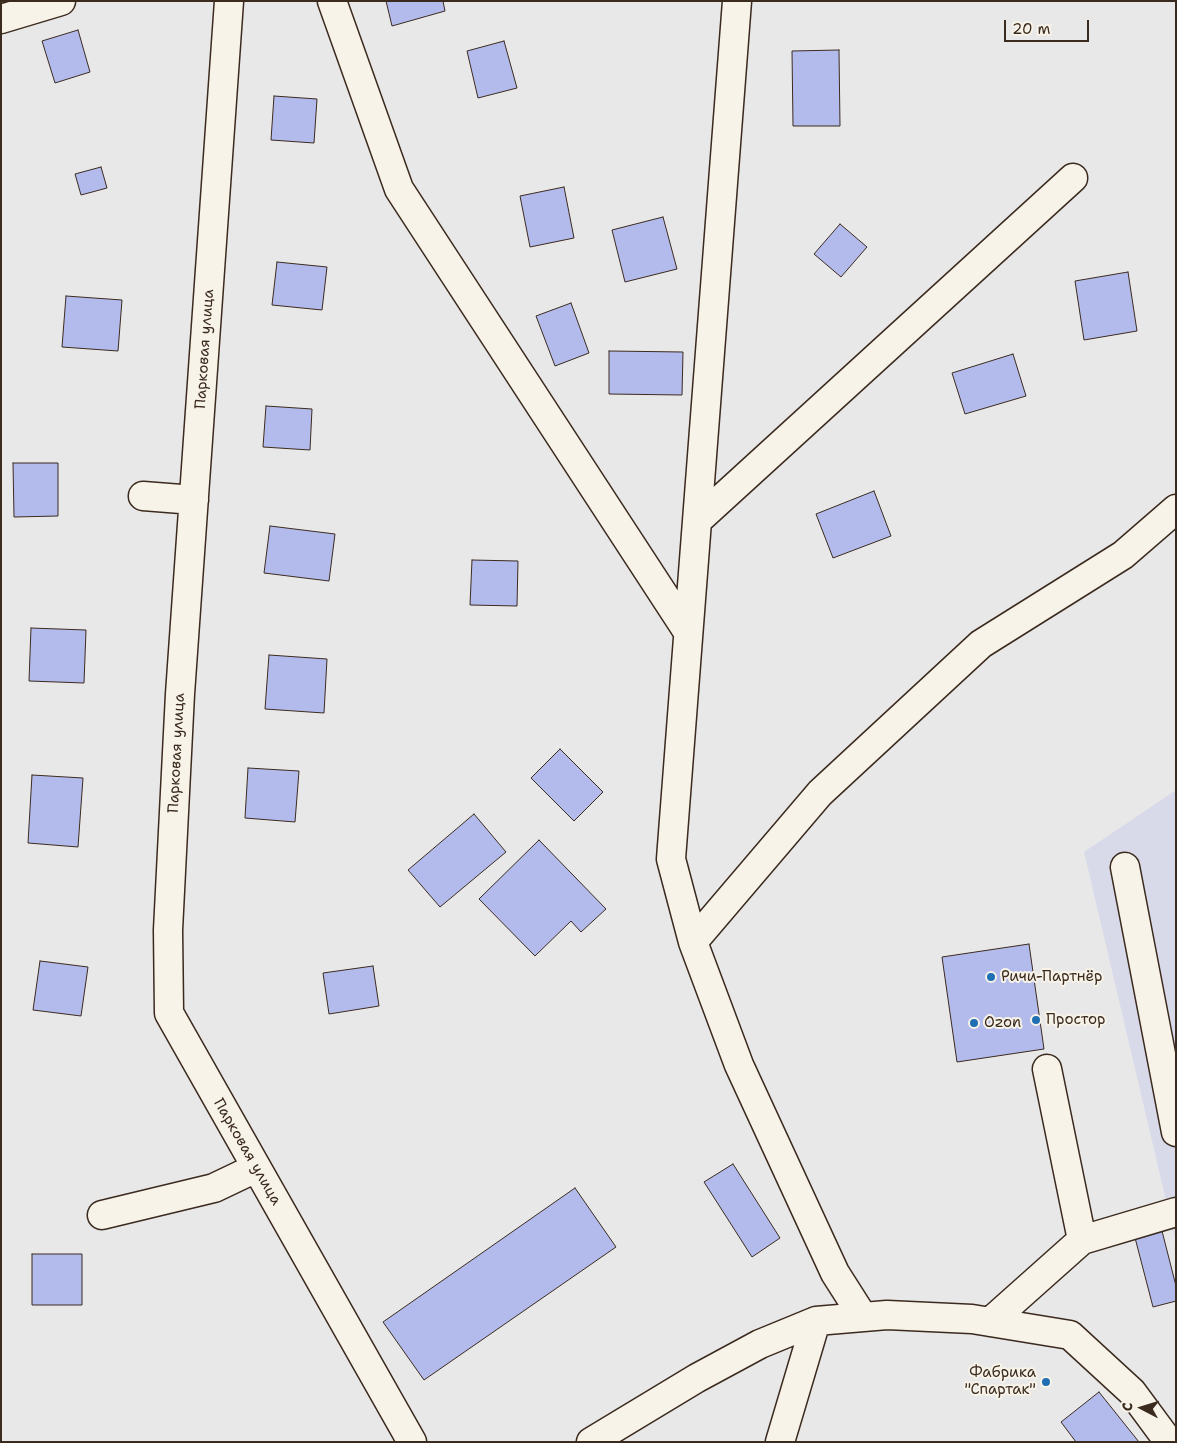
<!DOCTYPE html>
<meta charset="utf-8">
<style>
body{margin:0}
#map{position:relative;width:1177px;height:1443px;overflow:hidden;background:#e9e8e9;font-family:"Shantell Sans",sans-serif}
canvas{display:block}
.frame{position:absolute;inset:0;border:2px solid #3b2a1e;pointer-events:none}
.north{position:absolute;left:1117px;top:1383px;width:50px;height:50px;-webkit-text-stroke:4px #f7f3e8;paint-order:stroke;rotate:275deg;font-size:14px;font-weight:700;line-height:20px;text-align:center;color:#3b2a1e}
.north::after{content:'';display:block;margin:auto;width:18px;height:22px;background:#3b2a1e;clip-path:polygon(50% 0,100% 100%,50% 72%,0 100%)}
.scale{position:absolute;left:1004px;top:20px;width:85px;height:22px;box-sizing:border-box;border:2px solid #3b2a1e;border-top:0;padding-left:6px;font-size:15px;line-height:18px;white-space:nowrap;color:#3b2a1e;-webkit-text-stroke:4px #f7f3e8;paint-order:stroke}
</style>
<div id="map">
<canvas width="1177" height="1443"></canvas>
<div class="frame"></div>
<div class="north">С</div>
<div class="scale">20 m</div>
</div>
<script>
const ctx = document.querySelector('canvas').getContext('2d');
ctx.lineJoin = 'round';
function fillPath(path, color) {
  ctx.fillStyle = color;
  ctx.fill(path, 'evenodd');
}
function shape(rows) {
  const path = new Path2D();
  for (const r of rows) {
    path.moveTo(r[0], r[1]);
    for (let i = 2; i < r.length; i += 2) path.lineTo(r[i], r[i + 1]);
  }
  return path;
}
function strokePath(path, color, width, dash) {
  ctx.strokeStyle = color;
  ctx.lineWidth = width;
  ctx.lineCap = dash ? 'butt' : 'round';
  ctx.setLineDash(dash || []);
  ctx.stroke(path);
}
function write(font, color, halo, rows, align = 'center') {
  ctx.font = font + ' "Shantell Sans",sans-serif';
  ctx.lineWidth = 4;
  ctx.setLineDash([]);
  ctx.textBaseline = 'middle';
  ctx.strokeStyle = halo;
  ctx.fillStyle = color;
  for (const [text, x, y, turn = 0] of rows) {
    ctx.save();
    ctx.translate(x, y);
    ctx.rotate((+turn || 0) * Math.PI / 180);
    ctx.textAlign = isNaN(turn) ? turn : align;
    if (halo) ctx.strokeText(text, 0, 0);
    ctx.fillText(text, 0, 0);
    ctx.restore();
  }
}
const built = shape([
 [1176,790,1176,1243,1084,852]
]);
const building = shape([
 [386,1,443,1,445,11,392,26,386,1],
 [78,30,90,72,55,83,42,41,78,30],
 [504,41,517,88,478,98,467,51,504,41],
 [839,50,840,126,793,126,792,51,839,50],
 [274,96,317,99,314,143,271,140,274,96],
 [101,167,107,188,81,195,75,174,101,167],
 [564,187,574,238,530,247,520,196,564,187],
 [663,217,677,269,625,282,612,230,663,217],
 [840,224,867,247,841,277,814,254,840,224],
 [277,262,327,267,322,310,272,305,277,262],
 [1128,272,1137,331,1084,340,1075,281,1128,272],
 [66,296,122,300,118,351,62,347,66,296],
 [571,303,589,353,555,366,536,316,571,303],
 [609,351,683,352,682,395,609,394,609,351],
 [1013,354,1026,396,965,414,952,373,1013,354],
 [266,406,312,409,310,450,263,447,266,406],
 [13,463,58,463,58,516,14,517,13,463],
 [874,491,891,536,833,558,816,514,874,491],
 [270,526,335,534,329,581,264,573,270,526],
 [472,560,518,561,517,606,470,605,472,560],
 [31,628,86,630,84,683,29,681,31,628],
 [269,655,327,659,324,713,265,709,269,655],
 [560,749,603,792,574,821,531,778,560,749],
 [248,768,299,771,295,822,245,818,248,768],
 [32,775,83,778,78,847,28,843,32,775],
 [474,814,506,852,440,907,408,870,474,814],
 [539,840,606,909,581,932,571,921,535,956,479,899,539,840],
 [1029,944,1044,1049,957,1062,942,957,1029,944],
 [40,961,88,967,81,1016,33,1010,40,961],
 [373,966,379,1006,329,1014,323,973,373,966],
 [733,1164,780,1238,752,1257,704,1182,733,1164],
 [575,1188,616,1247,424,1380,383,1322,575,1188],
 [1160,1223,1176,1286,1176,1301,1153,1307,1133,1230,1160,1223],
 [32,1254,82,1254,82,1305,32,1305,32,1254],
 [1099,1392,1139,1442,1076,1442,1061,1422,1099,1392]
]);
const minor = shape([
 [229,1,180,694,168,930,169,1013,412,1442],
 [332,1,399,189,688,632],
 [737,1,671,859,693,942,739,1065,835,1273,863,1317],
 [1,19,61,1],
 [143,496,194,500],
 [697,521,1073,178],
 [1125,867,1176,1132],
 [693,942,820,793,981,644,1123,555,1176,509],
 [1047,1069,1082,1240],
 [102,1215,214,1188,256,1168],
 [990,1322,1082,1240,1176,1212],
 [591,1442,697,1378,760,1344,816,1321,887,1315,972,1319,1070,1335,1132,1392,1169,1442],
 [780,1442,816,1321]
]);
const markers = [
 [991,977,5,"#1f6fb2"],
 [1036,1020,5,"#1f6fb2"],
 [974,1023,5,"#1f6fb2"],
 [1046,1382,5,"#1f6fb2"]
];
const streetNames = [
 ["Парковая улица",205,349,-86],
 ["Парковая улица",177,753,-87],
 ["Парковая улица",247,1152,60]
];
const poiNames = [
 ["Ричи-Партнёр",1001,977],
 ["Простор",1046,1020],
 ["Ozon",984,1023],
 ["Фабрика",1036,1373,"right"],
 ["\"Спартак\"",1036,1390,"right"]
];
fillPath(built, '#d8daea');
fillPath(building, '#b2bbec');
strokePath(building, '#3b2a1e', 1);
strokePath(minor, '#3b2a1e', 31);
strokePath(minor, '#f7f3e8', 28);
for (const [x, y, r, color] of markers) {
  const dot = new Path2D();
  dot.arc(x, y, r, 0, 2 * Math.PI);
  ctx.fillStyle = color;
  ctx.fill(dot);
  strokePath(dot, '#f7f3e8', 2);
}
write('15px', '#3b2a1e', '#f7f3e8', streetNames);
write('15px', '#3b2a1e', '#f7f3e8', poiNames, 'left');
</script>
